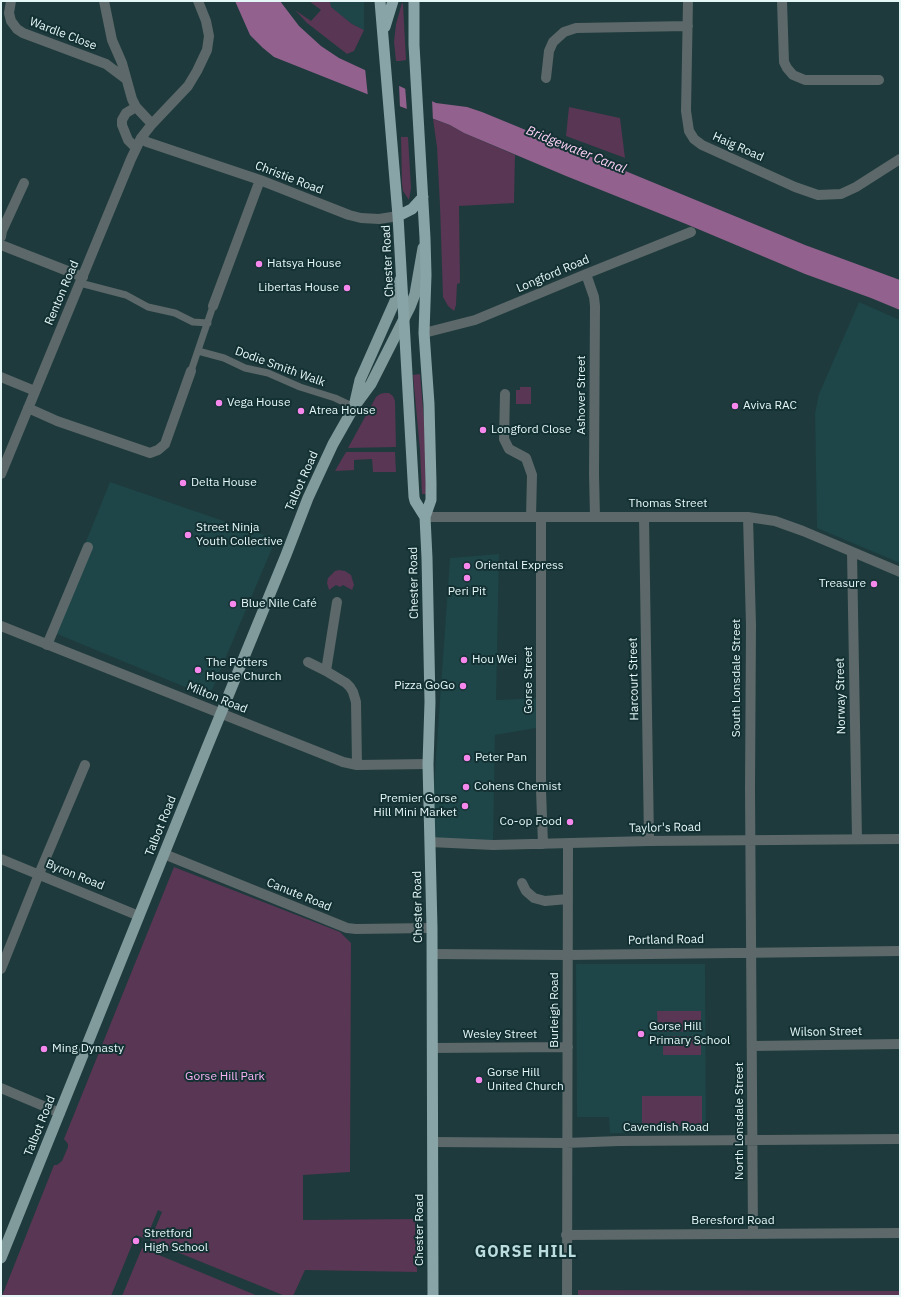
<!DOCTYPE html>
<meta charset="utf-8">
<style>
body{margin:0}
#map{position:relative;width:901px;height:1297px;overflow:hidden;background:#1e3a3c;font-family:"IBM Plex Sans",sans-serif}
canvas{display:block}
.frame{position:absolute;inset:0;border:2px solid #e5f6f7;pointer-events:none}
</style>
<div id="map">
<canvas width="901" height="1297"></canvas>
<div class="frame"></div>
</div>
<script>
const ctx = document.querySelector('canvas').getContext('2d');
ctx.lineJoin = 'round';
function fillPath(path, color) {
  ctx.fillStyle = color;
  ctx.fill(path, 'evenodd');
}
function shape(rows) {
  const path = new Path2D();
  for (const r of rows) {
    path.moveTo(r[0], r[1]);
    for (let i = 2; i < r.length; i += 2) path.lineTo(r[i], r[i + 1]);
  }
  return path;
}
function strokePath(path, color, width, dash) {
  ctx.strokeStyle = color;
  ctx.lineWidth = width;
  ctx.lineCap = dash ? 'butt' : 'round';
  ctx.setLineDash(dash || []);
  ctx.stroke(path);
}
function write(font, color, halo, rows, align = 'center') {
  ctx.font = font + ' "IBM Plex Sans",sans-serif';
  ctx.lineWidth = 4;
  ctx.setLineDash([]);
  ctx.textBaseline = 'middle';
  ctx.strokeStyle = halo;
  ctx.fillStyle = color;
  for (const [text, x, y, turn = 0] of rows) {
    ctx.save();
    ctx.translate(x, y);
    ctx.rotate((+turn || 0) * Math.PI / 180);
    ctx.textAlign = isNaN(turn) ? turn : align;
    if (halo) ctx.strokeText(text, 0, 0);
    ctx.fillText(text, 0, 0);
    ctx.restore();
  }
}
const built = shape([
 [322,1,364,1,364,30,352,24],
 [859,302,900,320,900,563,817,528,815,413,819,394],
 [110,482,276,539,209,697,50,631],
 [499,554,496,700,542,698,542,727,495,735,493,845,430,842,450,558],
 [576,964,705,964,706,1133,610,1133,609,1117,577,1117]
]);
const green = shape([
 [309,1,330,1,331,7,352,24,364,30,354,51,347,54,307,23,295,10,311,21,321,10],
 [402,3,403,4,406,60,400,61,396,61,394,42,396,24],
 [569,107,620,118,625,158,566,136],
 [433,119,450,125,464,133,515,155,514,203,459,206,460,283,457,284,456,305,454,311,448,306,443,297,440,206,437,147],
 [401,137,408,137,411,188,409,200,403,191,402,184],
 [420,374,425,431,426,494,422,494,420,450,413,375],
 [520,387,531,387,531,404,516,404,516,390,520,390],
 [384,393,389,393,393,396,395,401,396,447,348,448,376,397,380,394],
 [346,452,395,452,396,472,373,472,372,459,354,460,354,470,335,471],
 [339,570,345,571,351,575,354,585,352,590,343,585,340,587,336,585,329,590,327,583,328,578,335,571],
 [174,867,340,932,351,943,350,1172,303,1175,303,1220,416,1219,417,1272,305,1270,293,1296,285,1296,150,1241,162,1212,158,1210,146,1239,136,1235,111,1296,2,1296,54,1165,57,1165,62,1161,68,1147,68,1144,64,1139],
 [657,1011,701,1011,701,1031,658,1032],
 [663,1036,701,1036,701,1055,663,1055],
 [642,1096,702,1096,702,1126,642,1127],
 [142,1248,258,1296,122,1296],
 [578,1290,900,1291,900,1296,578,1296]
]);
const water = shape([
 [235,1,280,1,299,26,321,46,339,58,436,103,467,107,482,112,805,245,900,280,900,310,871,298,805,274,686,224,566,176,464,133,450,125,367,94,274,57,263,48,250,35]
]);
const pier = shape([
 [365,68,399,83,400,109,368,97],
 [405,86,432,99,433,121,407,111]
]);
const pedestrian = shape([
 [80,283,126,295,148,307,175,313,193,322,208,323],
 [198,351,224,358,245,368,268,373,300,387,335,398,354,407],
 [191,371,213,306]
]);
const minor = shape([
 [11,1,9,13,11,21,17,29,23,33,106,64,126,79],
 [104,1,112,40,122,63,132,99,136,107,152,124],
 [688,1,686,111,689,131,694,139,702,145,795,187,818,195,841,194,856,187,900,159],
 [782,1,784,62,787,68,793,75,805,80,879,80],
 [546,78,549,51,553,42,564,32,576,28,688,26],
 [136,107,126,113,122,120,122,125,128,140,136,148],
 [141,138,147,142,260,180,349,215,361,218,379,219,398,216],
 [1,237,2,231,24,183],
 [1,245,83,277],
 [586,274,594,297,595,306,594,474,595,517],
 [213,306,260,180],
 [424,333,475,320,586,274,691,232],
 [1,377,35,391],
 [505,394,504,439,509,449,526,458,532,475,531,517],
 [28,408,57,421,150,453,158,450,165,444,191,371],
 [1,474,131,159,141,138,152,124,188,86,197,71,207,50,209,36,206,21,198,1],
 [425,517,748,517,775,521,803,531,900,572],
 [541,517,541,790,543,844],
 [644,517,649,841],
 [748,517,751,625,750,788,753,1234],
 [852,553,857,839],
 [1,626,343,762,357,765,428,764],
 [47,645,88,547],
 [308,662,326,671,346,683,350,687,353,692,356,702,357,765],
 [326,671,337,602],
 [430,842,493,845,649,841,900,839],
 [164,854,347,928,356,929,432,928],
 [1,859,139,916],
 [522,883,526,891,534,898,545,901,568,899],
 [432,954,567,955,900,951],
 [1,969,39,874,85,765],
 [752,1046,900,1044],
 [432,1048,568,1047],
 [1,1088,60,1113],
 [433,1142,566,1143,619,1141,900,1139],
 [566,1235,900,1233],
 [567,1296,568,844]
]);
const primary = shape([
 [355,402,360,380,395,301,400,280],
 [1,1258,208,745,286,555,308,498,333,444,354,407,371,384,410,307,415,294,423,248]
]);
const trunk = shape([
 [380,1,398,216,414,497,415,501,425,517],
 [414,1,414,45,425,238,426,275,424,333,429,404,431,483,431,500,425,517,427,558,430,702,428,764,432,928,433,1296],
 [385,27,393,1],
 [398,216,412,209,423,197]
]);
const markers = [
 [259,264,4,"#f688ed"],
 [347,288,4,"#f688ed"],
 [219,403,4,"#f688ed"],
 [735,406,4,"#f688ed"],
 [301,411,4,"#f688ed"],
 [483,430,4,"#f688ed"],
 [183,483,4,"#f688ed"],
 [188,535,4,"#f688ed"],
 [467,566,4,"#f688ed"],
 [467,578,4,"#f688ed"],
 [874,584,4,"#f688ed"],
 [233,604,4,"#f688ed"],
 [464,660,4,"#f688ed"],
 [198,670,4,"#f688ed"],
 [463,686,4,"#f688ed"],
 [467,758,4,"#f688ed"],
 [466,787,4,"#f688ed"],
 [465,806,4,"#f688ed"],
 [570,822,4,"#f688ed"],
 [641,1034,4,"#f688ed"],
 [44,1049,4,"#f688ed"],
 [479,1080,4,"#f688ed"],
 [136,1241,4,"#f688ed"]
];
const streetNames = [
 ["Wardle Close",63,34,21],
 ["Haig Road",738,147,24],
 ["Christie Road",289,178,21],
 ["Chester Road",388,261,-93],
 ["Longford Road",553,274,-23],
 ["Renton Road",62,293,-67],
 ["Dodie Smith Walk",280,367,20],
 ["Ashover Street",582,395,-90],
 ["Talbot Road",302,481,-66],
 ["Thomas Street",668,504],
 ["Chester Road",414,583,-91],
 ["South Lonsdale Street",737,678,-90],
 ["Harcourt Street",634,679,-91],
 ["Gorse Street",529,680,-90],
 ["Norway Street",841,696,-91],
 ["Milton Road",217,698,22],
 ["Talbot Road",161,826,-68],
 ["Taylor's Road",665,828,-1],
 ["Byron Road",75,875,22],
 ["Canute Road",299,895,22],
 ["Chester Road",418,907,-91],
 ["Portland Road",666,940,-1],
 ["Burleigh Road",555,1010,-90],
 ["Wilson Street",826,1032,-1],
 ["Wesley Street",500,1035],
 ["North Lonsdale Street",740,1121,-90],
 ["Talbot Road",40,1126,-68],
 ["Cavendish Road",666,1128],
 ["Beresford Road",733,1221],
 ["Chester Road",420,1230,-90]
];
const poiNames = [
 ["Hatsya House",267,264],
 ["Libertas House",339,288,"right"],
 ["Vega House",227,403],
 ["Aviva RAC",743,406],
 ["Atrea House",309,411],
 ["Longford Close",491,430],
 ["Delta House",191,483],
 ["Street Ninja",196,528],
 ["Youth Collective",196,542],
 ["Oriental Express",475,566],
 ["Treasure",866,584,"right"],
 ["Peri Pit",467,592,"center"],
 ["Blue Nile Café",241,604],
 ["Hou Wei",472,660],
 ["The Potters",206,663],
 ["House Church",206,677],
 ["Pizza GoGo",455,686,"right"],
 ["Peter Pan",475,758],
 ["Cohens Chemist",474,787],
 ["Premier Gorse",457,799,"right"],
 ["Hill Mini Market",457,813,"right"],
 ["Co-op Food",562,822,"right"],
 ["Gorse Hill",649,1027],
 ["Primary School",649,1041],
 ["Ming Dynasty",52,1049],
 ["Gorse Hill",487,1073],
 ["United Church",487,1087],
 ["Stretford",144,1234],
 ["High School",144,1248]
];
const parkNames = [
 ["Gorse Hill Park",225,1077]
];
const waterNames = [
 ["Bridgewater Canal",576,150,22]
];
const districtNames = [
 ["GORSE HILL",526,1252]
];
fillPath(built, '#1e4548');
fillPath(green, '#583654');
fillPath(water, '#92618d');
fillPath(pier, '#1e3a3c');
strokePath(pedestrian, '#5c6869', 7);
strokePath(minor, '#5c6869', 10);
strokePath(primary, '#819a9c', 11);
strokePath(trunk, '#88a4a6', 11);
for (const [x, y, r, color] of markers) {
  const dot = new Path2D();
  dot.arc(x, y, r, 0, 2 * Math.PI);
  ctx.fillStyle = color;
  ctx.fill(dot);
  strokePath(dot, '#133032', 1.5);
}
write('12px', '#e5f6f7', '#133032', streetNames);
write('12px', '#e5f6f7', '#133032', poiNames, 'left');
write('12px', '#fbb2f4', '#133032', parkNames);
write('italic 13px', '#ffd2f9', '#133032', waterNames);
ctx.letterSpacing = '1px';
write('bold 16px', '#bcdddf', '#133032', districtNames);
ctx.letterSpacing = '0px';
</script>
